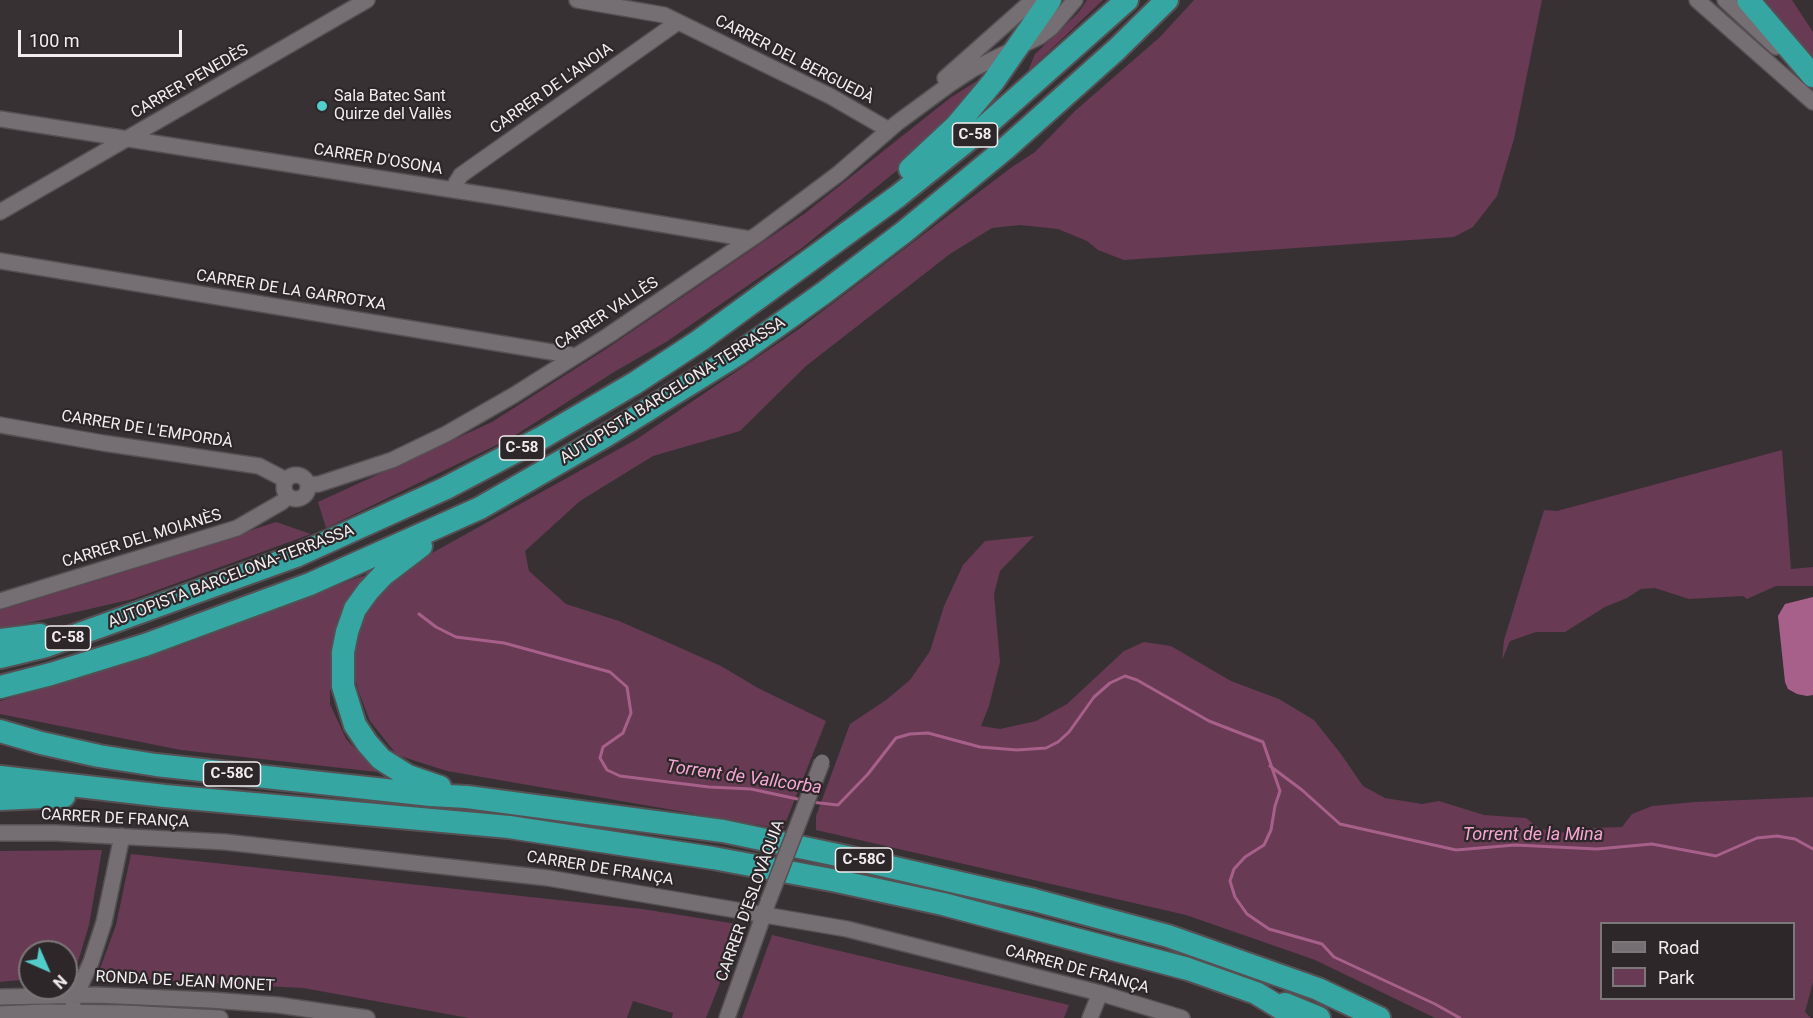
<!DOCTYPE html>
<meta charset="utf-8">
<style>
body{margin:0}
#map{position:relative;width:1813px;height:1018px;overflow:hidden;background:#373134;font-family:Roboto,sans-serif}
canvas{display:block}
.legend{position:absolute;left:1600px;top:922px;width:195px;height:78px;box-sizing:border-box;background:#2d272a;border:2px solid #7c7779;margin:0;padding:8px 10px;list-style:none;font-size:18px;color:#f2eef0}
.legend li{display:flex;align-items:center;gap:12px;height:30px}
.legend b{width:30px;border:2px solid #7c7779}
.north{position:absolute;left:18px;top:940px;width:60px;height:60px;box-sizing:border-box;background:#2d272a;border:2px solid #7c7779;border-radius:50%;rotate:135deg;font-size:16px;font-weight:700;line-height:24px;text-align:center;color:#f2eef0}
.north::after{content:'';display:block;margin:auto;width:21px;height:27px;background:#53cdca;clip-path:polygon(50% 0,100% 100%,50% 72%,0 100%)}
.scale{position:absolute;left:18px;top:30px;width:164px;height:27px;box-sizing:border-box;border:3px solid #f2eef0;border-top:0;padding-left:8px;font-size:18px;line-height:21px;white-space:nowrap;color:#f2eef0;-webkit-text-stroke:4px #2d272a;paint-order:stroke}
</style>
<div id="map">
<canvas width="1813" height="1018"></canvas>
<ul class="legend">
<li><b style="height:8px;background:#756e72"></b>Road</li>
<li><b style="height:16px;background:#683a54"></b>Park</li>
</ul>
<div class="north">N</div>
<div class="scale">100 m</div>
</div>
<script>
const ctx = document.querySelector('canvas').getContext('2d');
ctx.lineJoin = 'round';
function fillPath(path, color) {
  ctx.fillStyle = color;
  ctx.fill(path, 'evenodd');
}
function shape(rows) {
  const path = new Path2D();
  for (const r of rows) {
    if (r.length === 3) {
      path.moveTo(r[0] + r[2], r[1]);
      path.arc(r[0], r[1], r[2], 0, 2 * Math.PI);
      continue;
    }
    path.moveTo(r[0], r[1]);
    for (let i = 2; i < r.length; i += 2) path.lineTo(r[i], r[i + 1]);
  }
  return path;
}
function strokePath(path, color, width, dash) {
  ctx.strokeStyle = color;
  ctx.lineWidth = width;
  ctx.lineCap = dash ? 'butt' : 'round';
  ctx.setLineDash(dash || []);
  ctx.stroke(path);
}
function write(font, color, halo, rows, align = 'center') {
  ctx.font = font + ' Roboto,sans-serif';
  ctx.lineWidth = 4.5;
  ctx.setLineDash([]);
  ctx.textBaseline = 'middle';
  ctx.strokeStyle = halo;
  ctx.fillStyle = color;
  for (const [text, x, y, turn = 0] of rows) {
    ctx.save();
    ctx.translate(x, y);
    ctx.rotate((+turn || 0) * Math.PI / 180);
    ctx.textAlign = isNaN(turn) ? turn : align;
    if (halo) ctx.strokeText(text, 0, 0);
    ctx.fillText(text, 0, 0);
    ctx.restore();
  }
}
const green = shape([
 [1087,0,1103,0,1028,71,1035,54,1078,13],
 [1194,0,1542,0,1514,139,1497,196,1473,227,1454,237,1124,260,1098,250,1087,241,1058,229,1020,225,992,228,950,254,806,366,740,431,653,456,580,501,525,551,529,571,566,604,619,621,658,638,721,666,758,688,826,721,783,829,447,771,397,755,370,721,358,690,351,660,359,630,373,601,393,578,432,553,637,439,799,329,1012,167,1035,152,1076,110,1160,37],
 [1758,0,1792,0,1813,32,1813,59],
 [999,67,949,128,802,248,666,342,614,372,511,438,326,528,318,502,492,422,606,349,804,214,950,98],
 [1782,450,1791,569,1813,567,1813,586,1776,586,1747,599,1743,596,1689,599,1655,588,1641,589,1627,598,1605,607,1565,632,1536,632,1510,641,1502,660,1504,640,1544,510,1557,511],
 [276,522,311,534,133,599,11,627,0,628,0,610,127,571],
 [1034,536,1000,571,994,594,1000,662,989,706,981,726,1000,729,1036,721,1067,704,1124,651,1144,642,1171,646,1231,681,1279,699,1314,720,1341,754,1363,786,1385,798,1422,804,1439,801,1484,815,1526,818,1540,829,1567,833,1576,827,1590,828,1622,827,1632,814,1652,806,1695,802,1813,797,1813,982,1805,1012,1811,1018,1435,1018,1315,960,1186,915,816,830,816,816,850,724,886,700,910,680,930,651,944,606,963,565,985,541],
 [1602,924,1794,924,1794,998,1602,998],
 [362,576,366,581,337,621,330,665,330,704,346,739,377,772,181,750,0,714,0,701,175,648],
 [102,850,89,925,74,975,66,976,66,952,30,952,30,979,0,982,0,851],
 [131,854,642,909,743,925,706,1018,672,1018,673,1013,633,1001,627,1018,469,1018,303,988,97,977,116,925],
 [772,935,1069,1005,1064,1018,742,1018]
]);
const water = shape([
 [1813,597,1813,695,1807,696,1797,694,1788,689,1785,682,1778,616,1785,604]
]);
const stream = shape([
 [419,614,436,627,456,637,504,643,610,672,627,687,631,713,623,733,603,747,600,758,607,770,620,776,709,787,751,789,802,800],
 [1270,766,1302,790,1340,824,1456,850,1515,845,1597,849,1652,844,1716,856,1757,838,1777,836,1795,839,1813,849],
 [811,802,838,805,868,774,896,738,910,734,928,733,980,747,1017,750,1046,748,1058,742,1069,732,1094,697,1110,683,1125,676,1137,680,1209,721,1263,742,1280,791,1275,806,1271,830,1264,845,1245,857,1234,869,1230,881,1235,897,1247,914,1269,929,1322,944,1334,957,1435,1004,1460,1018]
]);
const minor = shape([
 [577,0,664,15,830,96,889,130],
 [1697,0,1813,102],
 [1725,0,1776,47],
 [945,78,1033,0],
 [0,119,505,198,750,239],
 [454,190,456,183,461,175,678,22],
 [0,212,367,0],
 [0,261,576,356],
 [0,425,103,443,259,466,286,480],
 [296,487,12],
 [308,485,319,484,392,460,446,434,514,395,609,335,758,234,838,174,897,123,950,84,973,69,1039,37,1052,27,1075,0],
 [0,601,237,528,282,502,288,496],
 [0,833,56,833,225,842,548,878,847,929,1100,993,1182,1018],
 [0,997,96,995,210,1000,278,1005,367,1018],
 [73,1002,91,962,104,922,122,836],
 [0,1014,44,1012,124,1013,220,1018],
 [727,1018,767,905],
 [1090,1018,1100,993]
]);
const highway = shape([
 [1748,0,1813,76],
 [910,169,956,126,993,82,1050,0],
 [421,546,383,575,368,591,355,609,347,632,343,652,343,686,355,725,367,743,381,759,408,776,440,787],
 [0,640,40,635],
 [0,657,46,646,296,556,446,488,543,437,635,383,699,341,898,196,983,128,1127,0],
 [0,687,51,674,145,645,310,584,480,508,607,435,738,354,825,292,904,232,1006,148,1117,49,1167,0],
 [0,731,41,743,99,756,156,765,431,795,467,797,723,831,847,857,1034,900,1168,936,1318,989,1379,1018],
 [0,777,165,796,509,827,713,858,837,881,943,904,1188,969,1256,993,1297,1018],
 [0,799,64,796],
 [1285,1004,1319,1018]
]);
const minorBridge = shape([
 [768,902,822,762]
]);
const markers = [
 [322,106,6,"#53cdca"]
];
const shields = [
 [975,135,45],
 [522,448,45],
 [68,638,45],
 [232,774,57],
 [864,860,57]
];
const shieldNames = [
 ["C-58",975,135],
 ["C-58",522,448],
 ["C-58",68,638],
 ["C-58C",232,774],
 ["C-58C",864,860]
];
const streetNames = [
 ["CARRER DEL BERGUEDÀ",794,60,27],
 ["CARRER PENEDÈS",190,82,-30],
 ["CARRER DE L'ANOIA",552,89,-35],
 ["CARRER D'OSONA",378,160,9],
 ["CARRER DE LA GARROTXA",291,291,9],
 ["CARRER VALLÈS",607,314,-33],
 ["AUTOPISTA BARCELONA-TERRASSA",673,391,-32],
 ["CARRER DE L'EMPORDÀ",147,430,9],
 ["CARRER DEL MOIANÈS",142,539,-17],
 ["AUTOPISTA BARCELONA-TERRASSA",231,577,-21],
 ["CARRER DE FRANÇA",115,819,3],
 ["CARRER DE FRANÇA",600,869,9],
 ["CARRER D'ESLOVÀQUIA",751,901,-70],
 ["CARRER DE FRANÇA",1077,970,15],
 ["RONDA DE JEAN MONET",185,982,3]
];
const poiNames = [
 ["Sala Batec Sant",334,97],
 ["Quirze del Vallès",334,115]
];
const waterNames = [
 ["Torrent de Vallcorba",744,778,8],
 ["Torrent de la Mina",1533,835]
];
fillPath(green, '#683a54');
fillPath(water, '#a76089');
strokePath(stream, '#a76089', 3);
strokePath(minor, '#555053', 18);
strokePath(highway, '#555053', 26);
strokePath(minor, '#756e72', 15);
strokePath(highway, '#36a6a3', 22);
strokePath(minorBridge, '#555053', 18, []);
strokePath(minorBridge, '#756e72', 15);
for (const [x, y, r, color] of markers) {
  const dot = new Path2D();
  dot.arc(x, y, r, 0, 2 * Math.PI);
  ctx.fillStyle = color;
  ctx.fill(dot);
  strokePath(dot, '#2d272a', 2);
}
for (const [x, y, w] of shields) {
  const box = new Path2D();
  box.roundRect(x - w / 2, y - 12, w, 24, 4.5);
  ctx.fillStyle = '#2d272a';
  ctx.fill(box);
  strokePath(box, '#f2eef0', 1.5);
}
write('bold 15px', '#f2eef0', null, shieldNames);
write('16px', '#f2eef0', '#2d272a', streetNames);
write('16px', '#f2eef0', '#2d272a', poiNames, 'left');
write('italic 18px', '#f6a6d3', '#2d272a', waterNames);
</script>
